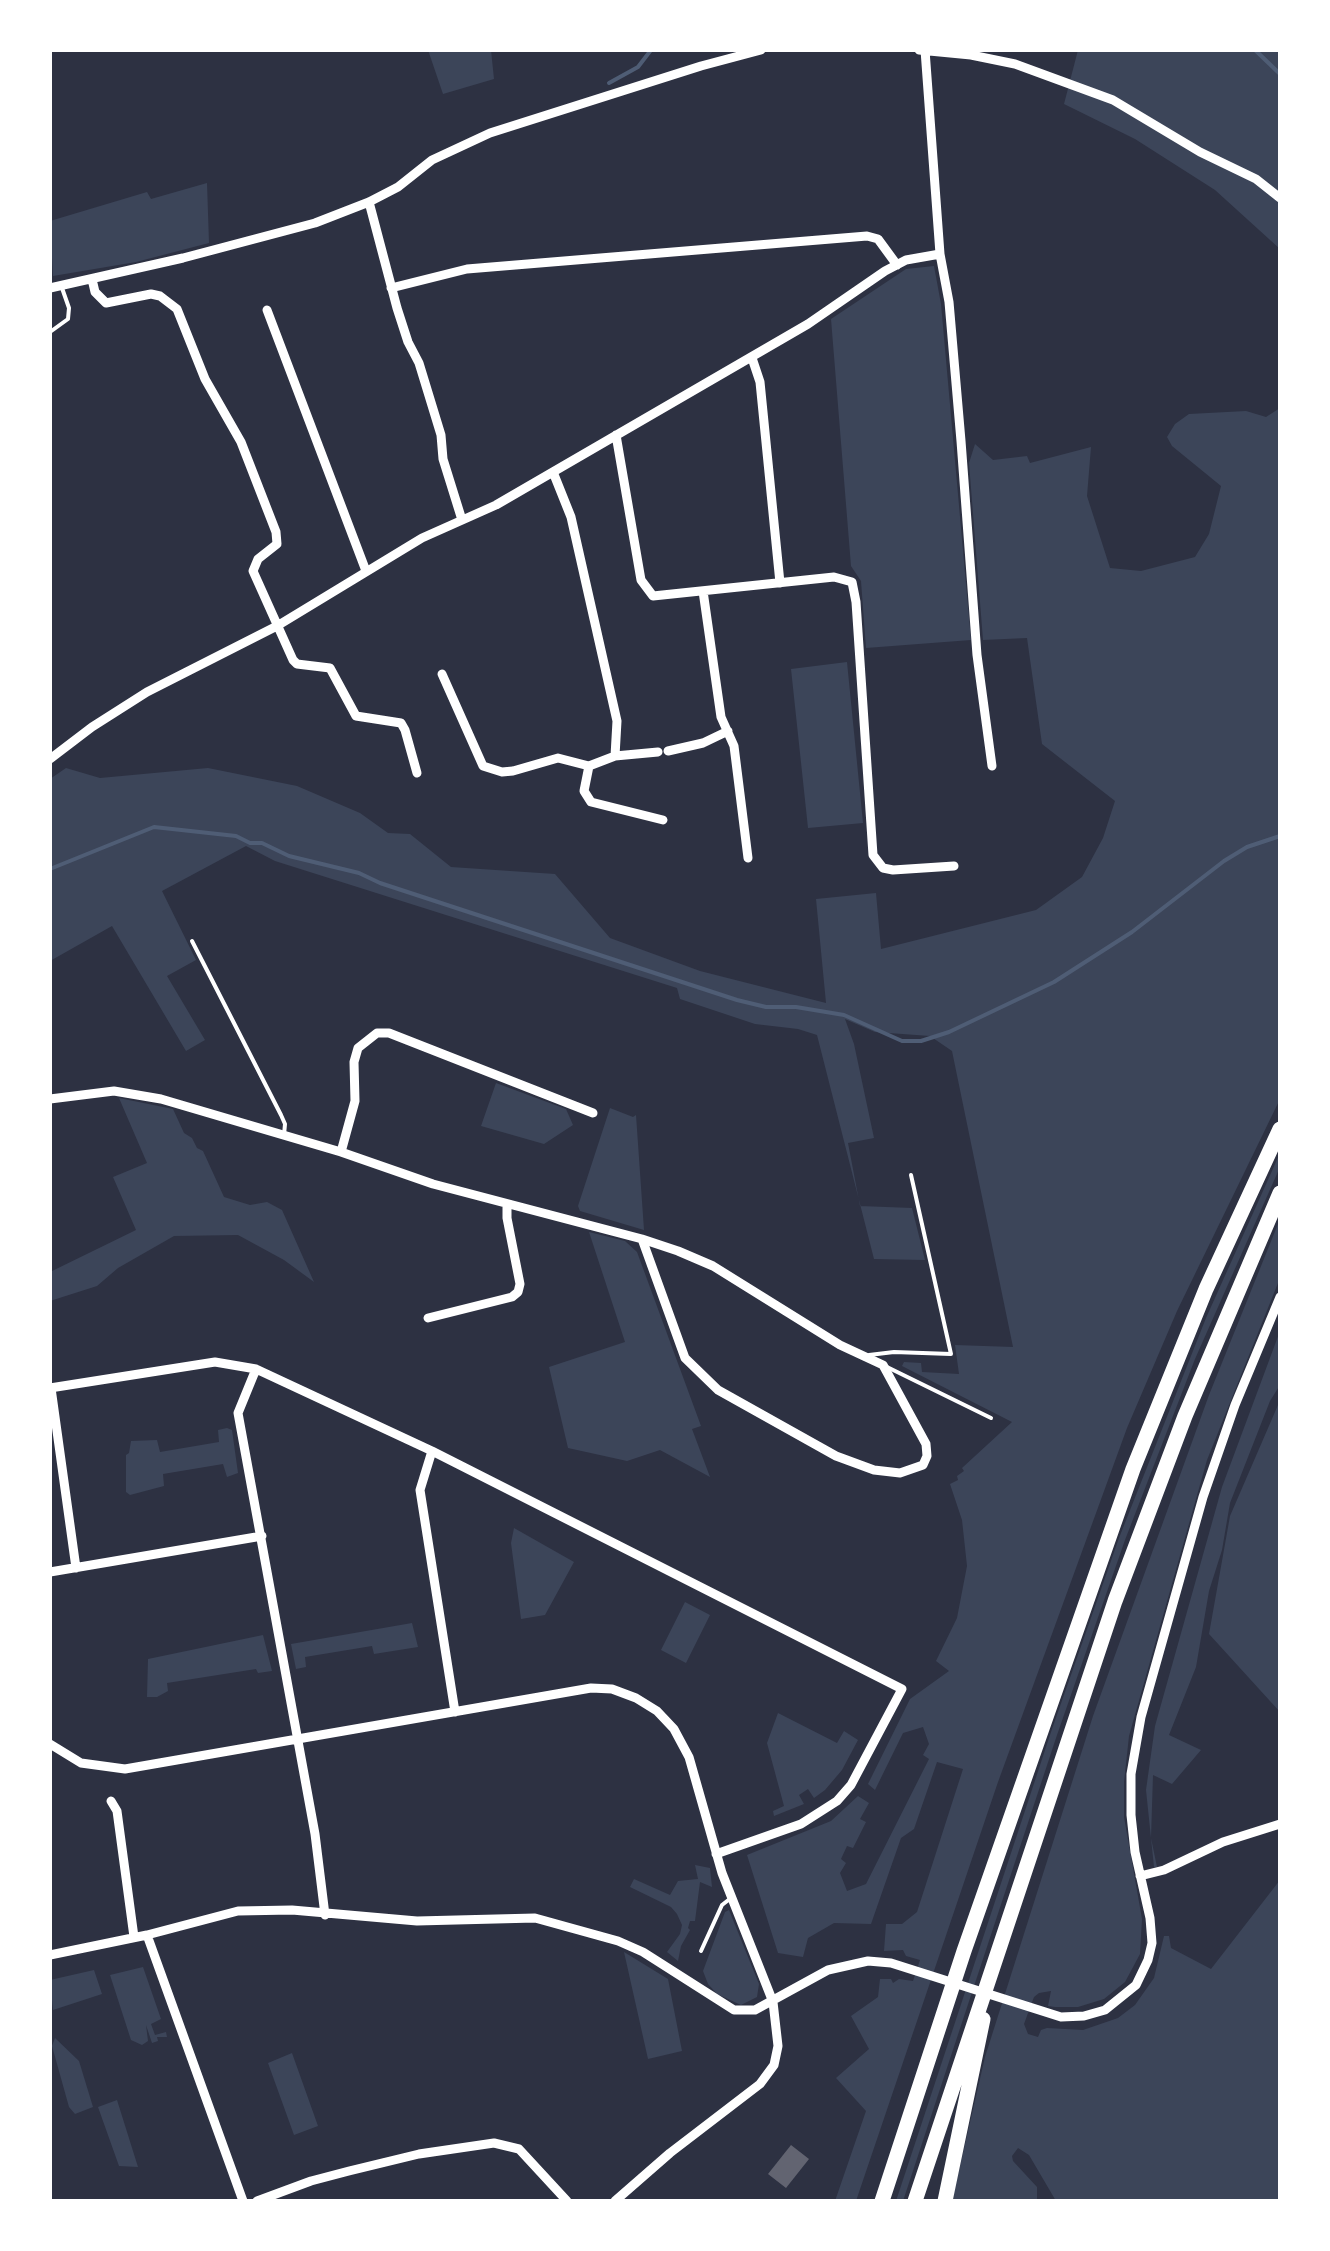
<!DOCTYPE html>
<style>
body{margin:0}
#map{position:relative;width:1330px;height:2251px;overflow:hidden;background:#2d3142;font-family:Manrope,sans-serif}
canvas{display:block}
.frame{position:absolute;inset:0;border:52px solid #fff;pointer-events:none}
</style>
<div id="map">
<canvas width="1330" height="2251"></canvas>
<div class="frame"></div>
</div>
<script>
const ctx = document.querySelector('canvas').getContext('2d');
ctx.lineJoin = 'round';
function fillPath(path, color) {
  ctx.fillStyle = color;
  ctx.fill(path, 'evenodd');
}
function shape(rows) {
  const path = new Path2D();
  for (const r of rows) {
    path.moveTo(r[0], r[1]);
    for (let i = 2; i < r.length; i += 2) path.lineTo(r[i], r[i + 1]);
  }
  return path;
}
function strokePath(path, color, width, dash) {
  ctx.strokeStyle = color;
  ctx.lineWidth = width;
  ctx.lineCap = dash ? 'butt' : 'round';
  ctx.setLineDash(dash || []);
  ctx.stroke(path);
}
const green = shape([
 [428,50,491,50,494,79,443,94],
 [1078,50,1280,50,1280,249,1215,190,1135,139,1064,104],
 [207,183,209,243,136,262,53,276,50,221,147,192,151,199],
 [934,266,941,304,971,640,866,648,861,581,851,566,831,319,906,269],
 [1280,408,1280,1099,1177,1311,1127,1428,998,1782,856,2201,835,2201,866,2111,836,2078,869,2049,851,2016,878,1997,880,1979,891,1979,893,1983,899,1979,913,1981,920,1960,906,1956,903,1950,884,1951,886,1924,902,1924,917,1912,963,1769,937,1762,914,1829,901,1838,871,1924,834,1923,808,1938,803,1957,778,1953,747,1855,831,1821,858,1796,869,1803,860,1819,866,1822,853,1848,847,1846,841,1859,846,1863,840,1873,847,1891,866,1884,929,1759,923,1755,929,1744,923,1727,903,1733,875,1790,868,1784,910,1699,949,1671,936,1661,957,1618,967,1566,962,1520,950,1484,958,1480,957,1476,964,1471,962,1468,1012,1422,902,1366,904,1362,921,1363,922,1372,959,1374,955,1345,1013,1347,952,1051,930,1036,875,1032,845,1019,854,1044,874,1138,848,1143,860,1206,912,1208,925,1260,874,1259,817,1035,798,1029,755,1024,680,999,677,988,275,861,246,846,162,891,196,960,167,976,205,1040,186,1051,112,926,50,961,50,779,66,768,100,778,208,768,297,786,360,813,388,833,410,834,451,867,555,874,610,938,700,971,826,1003,816,899,876,893,881,949,1036,910,1082,877,1103,838,1115,801,1042,744,1027,638,983,640,969,463,975,444,993,460,1027,456,1030,463,1091,447,1087,496,1110,568,1141,571,1195,557,1209,534,1221,486,1172,446,1167,437,1175,424,1189,414,1246,411,1266,417],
 [847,662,863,823,808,828,791,669],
 [496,1083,566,1109,573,1125,544,1144,481,1126],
 [119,1098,173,1109,184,1133,192,1138,197,1148,203,1151,224,1197,250,1205,267,1202,282,1210,314,1282,284,1260,238,1235,174,1236,118,1268,97,1286,50,1301,50,1272,136,1230,113,1177,147,1163],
 [610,1108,633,1117,636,1115,644,1230,580,1211,578,1206],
 [1280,1153,1280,1167,1195,1359,1125,1540,1057,1735,903,2201,896,2201,1051,1732,1119,1538,1206,1318],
 [1280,1219,1280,1278,1207,1460,1129,1736,1124,1782,1124,1817,1142,1919,1140,1954,1125,1982,1104,1999,1078,2007,1055,2007,1048,2006,1051,1991,1039,1993,1034,1997,1024,2024,1028,2034,1038,2037,1041,2030,1047,2028,1083,2030,1118,2018,1135,2005,1154,1978,1164,1936,1169,1936,1171,1948,1211,1969,1280,1880,1280,2201,1056,2201,1029,2155,1018,2148,1012,2156,1013,2161,1037,2187,1037,2201,952,2201,985,2057,1093,1716,1209,1395],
 [589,1232,625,1241,637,1252,701,1426,692,1429,710,1477,660,1450,627,1461,568,1448,549,1367,625,1342],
 [1280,1331,1280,1385,1270,1401,1230,1503,1222,1550,1209,1591,1196,1667,1169,1735,1201,1750,1172,1784,1153,1775,1151,1838,1157,1867,1154,1867,1146,1790,1155,1726,1222,1487],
 [1278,1405,1280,1407,1280,1712,1209,1634,1230,1516],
 [227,1428,232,1430,238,1473,227,1477,223,1464,163,1474,164,1486,130,1495,126,1492,126,1455,129,1453,131,1441,157,1440,160,1452,219,1442,218,1430],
 [514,1528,574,1562,545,1615,521,1619,511,1543],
 [685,1602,710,1615,686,1663,661,1650],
 [412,1623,418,1647,374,1654,372,1646,305,1657,306,1667,296,1669,291,1644],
 [263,1635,272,1671,258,1673,256,1669,167,1683,168,1691,157,1697,147,1697,148,1659],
 [778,1713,837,1743,844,1731,858,1740,842,1770,825,1790,814,1798,808,1789,799,1795,804,1804,774,1816,773,1811,784,1806,767,1743],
 [695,1865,710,1868,712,1887,700,1882,695,1921,690,1921,688,1928,690,1930,681,1946,678,1961,667,1952,680,1934,682,1925,677,1914,671,1907,630,1887,634,1879,670,1895,678,1881,698,1879],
 [729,1910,759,1984,757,1997,741,2005,717,1994,708,1984,703,1971,725,1912],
 [624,1952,668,1979,682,2051,648,2059],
 [143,1967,161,2019,151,2024,155,2035,166,2032,167,2037,157,2037,158,2041,152,2043,146,2025,148,2041,142,2045,131,2040,110,1975],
 [94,1970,102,1994,53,2010,50,1980],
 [55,2038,79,2061,93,2107,75,2114,69,2107,52,2046],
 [292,2053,318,2126,294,2135,268,2063],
 [117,2100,138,2167,119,2166,98,2107]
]);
const stream = shape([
 [1255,50,1280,74],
 [609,83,638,67,651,50],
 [50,869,154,827,236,836,250,843,262,843,289,856,359,873,380,883,737,1000,766,1007,796,1007,844,1015,902,1041,921,1041,949,1032,1054,982,1132,932,1224,861,1247,847,1280,836]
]);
const building = shape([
 [791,2145,809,2159,786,2188,768,2174]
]);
const service = shape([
 [50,332,68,319,69,308,62,288],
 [192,941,281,1115,285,1124,284,1135],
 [869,1355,894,1352,951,1354,911,1175],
 [887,1367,991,1418],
 [701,1951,722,1905,731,1898]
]);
const minor = shape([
 [919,50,971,55,1015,64,1113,100,1200,152,1256,179,1280,198],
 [925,50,940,254,949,302,961,441,977,655,992,766],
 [369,202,397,308,408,342,419,363,441,435,443,459,462,520],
 [92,279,95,292,106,303,151,294,160,296,177,309,205,379,241,442,276,532,277,544,258,559,253,571,293,660,297,664,330,668,356,716,401,723,405,730,417,773],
 [50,288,183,258,315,223,369,202,398,187,432,160,490,133,701,66,761,50],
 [391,288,467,269,867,236,878,239,897,265],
 [267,310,366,571],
 [752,358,760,382,780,583],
 [616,435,641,580,653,596,834,577,852,582,856,602,873,855,883,868,893,870,954,866],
 [553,472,571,517,617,721,615,756,589,766,584,791,591,802,663,820],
 [703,591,721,717,734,746,748,858],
 [442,674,483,766,502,772,513,771,558,758,589,766],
 [668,751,703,743,728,731],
 [615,756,658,752],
 [50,759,92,727,147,692,277,626,422,538,496,505,808,324,885,271,906,260,940,254],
 [50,1099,114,1091,161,1099,341,1152,433,1184,642,1239,678,1251,713,1266,840,1345,883,1365,926,1444,927,1456,923,1465,900,1473,874,1470,836,1456,718,1390,685,1358,642,1239],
 [341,1152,355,1101,354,1062,358,1048,377,1033,389,1033,593,1113],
 [428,1318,512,1297,518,1292,520,1284,507,1218,507,1205],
 [256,1369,238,1413,315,1834,325,1915],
 [50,1388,215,1362,256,1369,432,1451,902,1689,851,1785,837,1801,801,1824,716,1854],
 [51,1388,76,1568],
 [432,1451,420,1490,455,1712],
 [50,1572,262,1536],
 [50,1744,81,1763,125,1769,591,1688,612,1689,636,1698,657,1711,674,1729,689,1757,722,1873,773,2002,778,2046,774,2065,760,2084,670,2153,615,2201],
 [111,1801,117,1811,134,1937],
 [1140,1876,1164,1870,1223,1842,1280,1824],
 [147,1935,243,2201],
 [50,1955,147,1935,238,1911,292,1910,417,1921,535,1918,618,1941,643,1952,734,2010,755,2010,828,1970,868,1961,891,1963,1061,2017,1084,2016,1105,2010,1136,1985,1148,1960,1152,1943,1150,1918,1135,1852,1131,1815,1131,1774,1141,1717,1203,1497,1235,1405,1280,1297],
 [257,2201,311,2181,349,2171,419,2154,494,2143,519,2149,567,2201]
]);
const motorway = shape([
 [882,2201,964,1951,1133,1469,1206,1289,1280,1129],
 [915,2201,1115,1601,1185,1416,1280,1193],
 [945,2201,983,2019]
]);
fillPath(green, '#3c4559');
strokePath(stream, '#4f5d75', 4);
fillPath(building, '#626471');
strokePath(service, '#fff', 4);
strokePath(minor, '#fff', 9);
strokePath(motorway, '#fff', 15);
</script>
